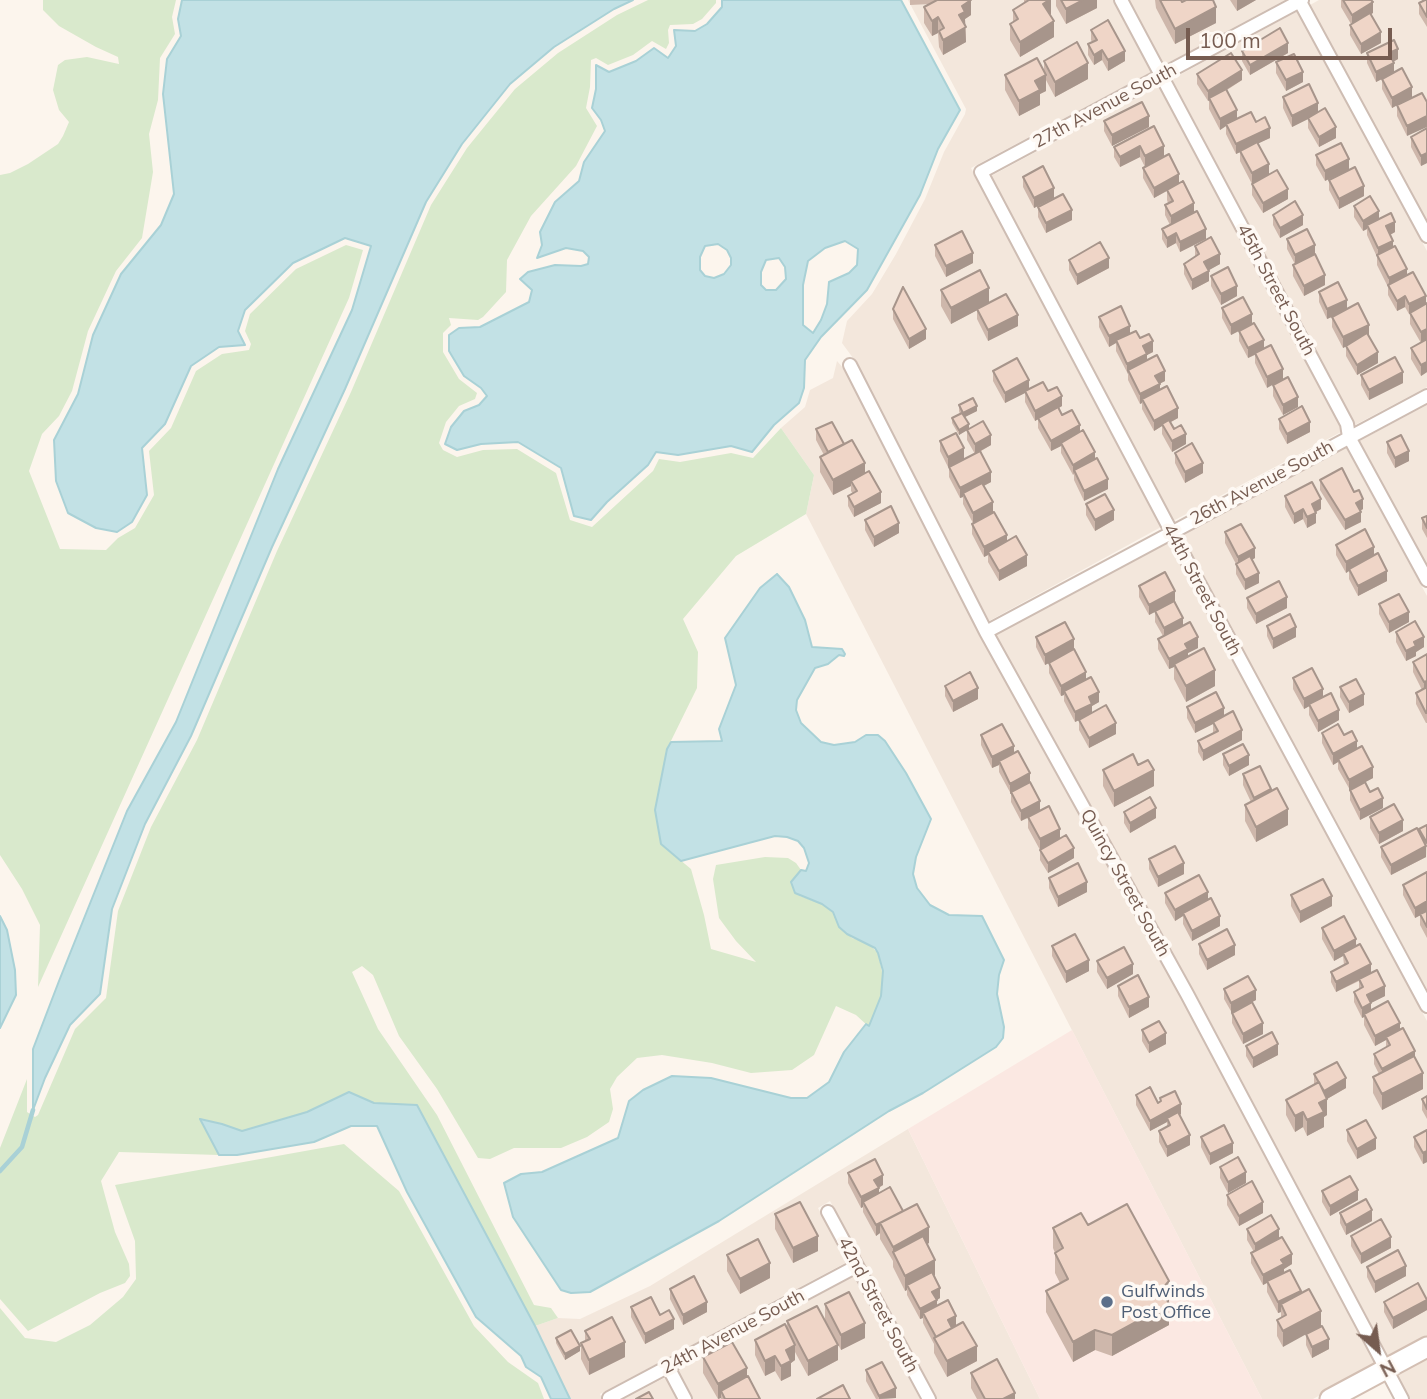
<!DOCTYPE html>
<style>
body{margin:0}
#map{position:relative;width:1427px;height:1399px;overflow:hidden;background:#fcf5ed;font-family:Mulish,sans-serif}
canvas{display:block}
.north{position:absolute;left:1343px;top:1315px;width:70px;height:70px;-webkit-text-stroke:5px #fef9f4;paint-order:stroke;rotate:152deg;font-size:19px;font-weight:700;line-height:28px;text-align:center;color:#765c51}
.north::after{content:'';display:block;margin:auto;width:24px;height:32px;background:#765c51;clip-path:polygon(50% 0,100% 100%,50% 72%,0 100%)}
.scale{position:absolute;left:1186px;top:28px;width:206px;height:32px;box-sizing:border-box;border:4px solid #765c51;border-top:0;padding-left:9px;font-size:21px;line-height:24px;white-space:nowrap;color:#765c51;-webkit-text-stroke:5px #fef9f4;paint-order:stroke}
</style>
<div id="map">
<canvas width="1427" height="1399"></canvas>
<div class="north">N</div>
<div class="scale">100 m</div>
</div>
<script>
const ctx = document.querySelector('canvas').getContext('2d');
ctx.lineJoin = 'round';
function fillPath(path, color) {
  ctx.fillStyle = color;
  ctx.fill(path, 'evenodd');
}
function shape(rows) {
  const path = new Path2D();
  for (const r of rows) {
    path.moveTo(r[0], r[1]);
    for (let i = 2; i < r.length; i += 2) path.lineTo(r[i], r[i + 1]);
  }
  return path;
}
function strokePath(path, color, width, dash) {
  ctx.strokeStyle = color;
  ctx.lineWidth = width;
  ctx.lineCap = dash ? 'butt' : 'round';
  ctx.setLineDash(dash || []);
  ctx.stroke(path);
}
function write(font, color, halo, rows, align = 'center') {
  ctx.font = font + ' Mulish,sans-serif';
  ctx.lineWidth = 7;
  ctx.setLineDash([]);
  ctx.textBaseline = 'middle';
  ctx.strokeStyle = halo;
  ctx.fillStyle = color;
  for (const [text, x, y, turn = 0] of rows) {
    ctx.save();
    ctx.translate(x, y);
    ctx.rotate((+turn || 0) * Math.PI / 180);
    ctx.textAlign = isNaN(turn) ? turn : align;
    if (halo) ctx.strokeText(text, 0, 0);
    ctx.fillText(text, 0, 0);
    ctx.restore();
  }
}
const residential = shape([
 [908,0,1113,0,1151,72,971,168,1161,527,989,621,856,362,842,343,847,321,872,294,896,254,925,199,944,152,965,114,966,109],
 [1129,0,1285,0,1164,65],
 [1319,0,1427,0,1427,221,1310,5],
 [1298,11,1427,251,1427,387,1355,425,1172,79],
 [1159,86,1340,425,1341,432,1173,521,991,176],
 [837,361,844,369,976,628,1181,998,1376,1365,1313,1399,1262,1399,806,514,814,475,781,428,805,407,810,390,833,378],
 [1427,405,1427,565,1359,441],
 [1346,447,1427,596,1427,990,1181,535],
 [1168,541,1427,1021,1427,1338,1389,1358,1194,991,996,635],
 [908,1129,1040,1399,936,1399,830,1201,818,1208,847,1262,600,1394,602,1399,570,1399,535,1326,558,1318,580,1319,650,1286],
 [854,1276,920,1399,693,1399,678,1370],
 [1427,1356,1427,1399,1410,1399,1396,1373],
 [666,1377,677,1399,624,1399]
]);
const commercial = shape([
 [1072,1030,1262,1399,1040,1399,908,1129]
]);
const green = shape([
 [43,0,176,0,172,17,175,34,160,58,158,100,149,134,153,172,142,238,116,271,88,331,72,391,59,416,42,434,29,471,60,549,106,550,118,538,135,528,154,495,149,451,171,428,196,371,222,354,249,350,251,344,245,331,250,314,296,269,346,245,363,250,349,298,38,987,40,925,22,889,0,855,0,175,10,173,28,164,58,144,63,136,69,122,59,110,53,90,58,65,65,60,87,57,119,64,118,57,96,47,59,26,43,10],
 [648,0,716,0,716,3,702,19,693,24,670,25,668,30,669,43,666,49,652,41,633,55,608,65,596,58,591,60,590,87,586,108,597,126,576,166,531,216,507,260,506,292,483,317,478,320,449,318,451,325,443,333,443,352,459,379,477,393,475,399,459,406,446,422,439,443,443,450,457,457,483,450,517,449,556,473,570,520,592,527,653,471,659,459,680,462,731,453,753,458,781,428,814,475,806,514,736,556,683,619,698,652,697,688,667,749,661,844,691,869,704,915,711,949,756,962,736,941,719,918,713,879,716,865,765,857,788,858,796,863,801,870,791,882,800,896,822,904,833,912,836,920,852,938,868,943,878,953,884,981,881,996,869,1027,856,1015,836,1006,814,1055,792,1070,751,1073,712,1063,662,1055,637,1058,617,1077,610,1089,613,1109,609,1122,587,1137,561,1148,514,1148,490,1159,478,1158,437,1089,399,1036,373,975,362,966,352,972,378,1029,437,1115,534,1305,551,1308,558,1318,535,1326,417,1105,374,1103,349,1092,307,1112,242,1131,222,1124,201,1119,219,1155,119,1152,101,1181,115,1232,129,1264,130,1276,125,1283,100,1293,28,1331,0,1299,0,1148,27,1079,27,1112,35,1117,38,1115,75,1029,106,998,118,911,151,827,197,740,277,551,351,392,431,205,467,148,515,89,558,53,617,15],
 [344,1144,399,1191,474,1326,508,1362,538,1383,544,1399,0,1399,0,1308,25,1338,56,1342,90,1325,123,1297,136,1279,135,1241,115,1185]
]);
const water = shape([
 [182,0,633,0,614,9,554,47,510,84,462,144,426,202,345,389,272,547,191,736,145,824,112,909,100,994,70,1025,45,1078,33,1110,33,1049,59,981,127,811,176,722,278,469,352,310,371,246,345,238,293,263,245,310,238,331,245,345,219,347,191,366,165,424,142,448,147,495,132,522,117,532,96,528,68,513,56,481,54,440,78,394,93,335,121,274,161,225,174,194,163,94,167,59,181,36,178,19,182,0],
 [722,0,901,0,960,110,938,149,920,195,867,290,821,337,805,360,804,388,799,403,774,425,752,452,731,446,678,455,656,452,648,465,607,502,591,520,574,516,561,468,518,442,481,444,457,450,445,444,451,427,464,411,479,405,487,396,481,388,464,376,449,351,449,335,459,328,480,327,529,302,532,290,520,279,528,272,555,265,581,266,588,264,589,257,583,251,566,248,537,258,542,245,540,232,555,202,579,181,584,162,605,131,601,120,592,108,596,89,596,65,609,72,636,61,654,48,668,58,676,46,674,30,695,31,707,24,722,7,722,0],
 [845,241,858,249,857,265,849,273,829,282,827,304,821,320,813,333,803,325,803,285,808,261,825,248,845,241],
 [718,244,727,250,731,258,731,265,724,274,714,278,705,276,700,270,700,257,705,246,718,244],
 [779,258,785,267,786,279,776,290,766,290,761,285,761,272,766,260,779,258],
 [777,574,789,587,805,620,812,647,842,649,845,654,844,656,839,655,828,664,815,668,797,700,796,710,801,723,821,742,834,745,855,742,866,735,878,735,885,741,906,773,931,819,916,857,913,874,917,888,930,905,949,915,982,916,1004,960,999,975,997,994,1004,1027,1003,1038,996,1047,923,1093,889,1111,719,1221,590,1292,571,1293,561,1290,513,1217,504,1183,521,1174,542,1172,618,1138,629,1101,643,1090,672,1076,711,1078,791,1098,807,1098,829,1082,844,1052,866,1024,869,1026,881,996,883,971,878,953,875,948,847,934,839,927,833,912,822,904,795,893,791,882,801,870,806,871,809,863,804,848,798,841,787,837,775,836,681,861,661,844,655,810,667,749,671,742,722,741,719,729,736,685,725,638,760,588,777,574],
 [0,916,7,930,15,970,16,995,0,1028,0,916],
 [349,1092,374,1103,417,1105,535,1326,570,1399,551,1399,541,1377,526,1367,521,1356,476,1317,407,1192,377,1126,351,1126,314,1142,237,1155,219,1155,200,1119,222,1124,242,1131,307,1112,349,1092]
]);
const stream = shape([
 [0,1171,22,1147,33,1110]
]);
const street = shape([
 [1121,0,1347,424,1349,437,1427,580],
 [1299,0,1427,236],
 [1302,0,981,172,1171,531,1427,1006],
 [850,365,986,632,1187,994,1402,1399],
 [986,632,1427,396],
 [828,1212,929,1399],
 [668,1367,685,1399],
 [609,1398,857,1266]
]);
const secondary = shape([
 [1330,1399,1427,1347]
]);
const wall = shape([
 [910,0,971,0,971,15,965,19,966,42,943,55,939,47,938,33,932,36,924,23,924,7,930,4,910,5],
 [1024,0,1051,0,1051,14,1050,15,1054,37,1020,57,1010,40,1010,24,1013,22,1013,10,1024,3],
 [1056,0,1097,0,1097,8,1066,24,1056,6],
 [1155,0,1213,0,1216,23,1175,44,1156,8],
 [1230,0,1256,0,1237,11],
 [1341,0,1371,0,1373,13,1370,14,1381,43,1361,54,1350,35,1350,25,1351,24,1341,7],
 [1422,0,1427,0,1427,27,1419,14,1419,3,1422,1],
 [1091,30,1125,61,1108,71,1102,60,1094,65,1088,55,1088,44,1092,42,1091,40],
 [1242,51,1288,53,1250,75,1242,61],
 [1367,53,1398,59,1393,62,1394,72,1412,97,1392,108,1382,89,1382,79,1376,82,1367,63],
 [1044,61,1088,79,1055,97,1046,80,1046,91,1040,94,1040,105,1019,116,1005,90,1005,75,1044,71],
 [1276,62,1303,82,1286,91,1276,73],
 [1197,74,1242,80,1227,90,1237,118,1256,122,1270,138,1258,143,1269,174,1252,184,1240,161,1240,152,1236,154,1226,134,1226,126,1220,130,1209,109,1209,100,1208,101,1197,84],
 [1422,93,1407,136,1397,116,1397,105],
 [1283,97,1318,112,1336,138,1319,147,1308,128,1308,119,1292,127,1283,108],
 [1104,121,1149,127,1112,146,1104,131],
 [1154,126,1164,156,1194,212,1206,239,1180,252,1176,243,1167,248,1162,239,1162,229,1170,225,1165,215,1165,205,1168,203,1167,200,1167,191,1154,198,1143,178,1143,168,1145,167,1140,157,1120,167,1114,157,1114,147],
 [1427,128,1427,163,1421,166,1411,147,1411,137],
 [1341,143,1325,181,1316,165,1316,155],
 [1023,177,1054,198,1034,208,1023,187],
 [1329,180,1364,196,1339,209,1329,190],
 [1252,184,1288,199,1263,213,1252,195],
 [1354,206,1379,219,1395,232,1390,235,1393,247,1407,275,1426,296,1421,343,1410,324,1410,314,1409,314,1405,307,1397,311,1388,295,1388,287,1377,265,1377,257,1367,235,1367,229,1363,231,1354,217],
 [1038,207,1072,220,1046,233,1038,217],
 [1273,215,1303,225,1280,238,1273,225],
 [1287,239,1315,254,1325,285,1304,296,1293,276,1293,265,1295,264,1287,249],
 [935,245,973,263,946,277,935,256],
 [1195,246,1220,264,1208,270,1209,281,1192,290,1184,274,1184,264,1195,257],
 [1069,260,1109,268,1077,285,1069,270],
 [1211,276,1237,296,1221,305,1211,286],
 [941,290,989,303,1018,326,988,341,977,319,977,310,951,324,941,306],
 [1319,292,1347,309,1369,335,1378,363,1357,375,1346,356,1346,346,1343,348,1332,327,1332,317,1327,319,1319,302],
 [1222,308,1252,324,1264,349,1271,345,1267,388,1255,363,1255,355,1248,358,1239,341,1239,331,1231,335,1222,318],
 [893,309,926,339,909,349,893,319],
 [1099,317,1140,338,1153,352,1147,355,1147,360,1165,381,1159,384,1160,389,1178,418,1171,422,1186,444,1172,452,1162,434,1162,426,1154,431,1142,409,1142,403,1140,404,1128,380,1128,374,1116,351,1116,343,1109,347,1099,327],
 [1427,339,1427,372,1421,376,1411,359,1411,348],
 [993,371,1029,389,1048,391,1062,406,1059,408,1062,415,1080,432,1095,459,1108,489,1084,501,1074,480,1074,474,1073,475,1061,453,1061,446,1051,451,1038,428,1038,419,1035,421,1025,402,1025,393,1005,403,993,381],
 [1361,375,1403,383,1369,400,1361,385],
 [1273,385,1298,407,1283,415,1273,396],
 [959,405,977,411,965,417,969,429,959,435,952,423,952,418,960,414,959,411],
 [1279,419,1310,432,1287,444,1279,429],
 [816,429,844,444,865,474,881,503,854,517,848,506,848,496,853,494,851,491,851,486,833,495,820,472,820,457,824,455,816,440],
 [967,430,991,445,981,451,991,482,984,486,993,513,1007,542,1027,566,999,581,988,562,988,555,984,557,972,534,972,524,973,523,963,504,963,497,960,498,949,477,949,467,975,454,967,440],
 [956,433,948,467,940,451,940,441],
 [1387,442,1409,461,1395,468,1387,453],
 [1175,453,1203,473,1185,483,1175,463],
 [1320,480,1363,509,1360,511,1361,522,1345,530,1320,490],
 [1285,496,1321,509,1316,512,1316,523,1307,528,1303,519,1294,524,1285,507],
 [1086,504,1114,520,1095,531,1086,515],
 [1427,516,1427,538,1422,529,1422,518],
 [865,520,899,533,874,547,865,530],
 [1225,532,1255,558,1252,560,1259,583,1245,590,1236,574,1236,564,1225,543],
 [1336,545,1374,555,1387,581,1358,596,1349,579,1349,571,1346,573,1336,555],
 [1139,586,1175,601,1183,625,1198,648,1188,653,1188,656,1215,686,1186,702,1174,679,1174,667,1169,669,1158,649,1158,639,1163,636,1155,622,1155,612,1149,615,1139,597],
 [1247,598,1287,608,1256,624,1247,608],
 [1379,604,1409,622,1389,633,1379,614],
 [1267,626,1296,637,1273,649,1267,636],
 [1396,632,1424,647,1416,652,1416,656,1406,661,1396,642],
 [1036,637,1074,650,1086,679,1099,702,1092,706,1092,713,1116,734,1089,748,1079,730,1079,720,1075,722,1064,701,1064,695,1061,696,1049,673,1049,663,1045,665,1036,647],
 [1427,654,1427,723,1426,723,1416,704,1416,693,1422,690,1413,672,1413,662],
 [1293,678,1323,698,1339,720,1318,732,1309,715,1309,706,1304,709,1293,689],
 [945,686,978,699,953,712,945,696],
 [1340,687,1364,705,1349,713,1340,697],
 [1187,707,1224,715,1242,740,1203,761,1198,752,1198,741,1213,733,1213,724,1195,733,1187,718],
 [1322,733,1344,735,1357,749,1373,778,1365,782,1370,792,1383,808,1360,820,1350,800,1350,790,1338,769,1338,762,1333,765,1322,743],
 [981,735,1014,753,1030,782,1040,811,1074,858,1048,873,1040,860,1040,850,1028,828,1028,818,1021,821,1011,802,1011,794,999,772,999,765,992,768,981,745],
 [1223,754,1249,765,1229,776,1223,765],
 [1138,765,1154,786,1114,807,1103,786,1103,770],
 [1243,774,1271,791,1288,825,1256,842,1245,821,1245,805,1251,802,1243,785],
 [1124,812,1156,818,1130,833,1124,823],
 [1370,817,1403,831,1379,844,1370,828],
 [1427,825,1426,857,1391,875,1381,857,1381,847,1419,833,1419,829],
 [1149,859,1184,874,1158,887,1149,869],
 [1427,872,1427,938,1420,925,1420,915,1415,918,1403,895,1403,885],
 [1049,878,1087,892,1058,907,1049,888],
 [1165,893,1208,900,1220,926,1192,941,1183,924,1183,916,1175,921,1165,903],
 [1291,895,1332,906,1300,923,1291,906],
 [1322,928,1356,946,1385,996,1371,1003,1371,1010,1400,1030,1415,1058,1423,1089,1382,1110,1373,1093,1373,1077,1379,1074,1374,1064,1374,1054,1386,1047,1386,1040,1375,1046,1364,1025,1364,1017,1362,1018,1354,1002,1354,992,1359,989,1359,981,1336,992,1331,982,1331,972,1344,965,1343,956,1334,961,1322,939],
 [1199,944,1235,955,1207,970,1199,954],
 [1052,946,1089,971,1066,983,1052,956],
 [1097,961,1133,974,1107,989,1097,972],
 [1118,986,1149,1007,1129,1018,1118,996],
 [1224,989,1256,1000,1250,1003,1263,1034,1243,1044,1232,1023,1232,1013,1224,999],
 [1142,1030,1166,1044,1149,1053,1142,1041],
 [1246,1046,1278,1055,1253,1068,1246,1056],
 [1314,1074,1346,1088,1327,1099,1327,1115,1324,1117,1324,1127,1307,1136,1303,1127,1295,1132,1286,1115,1286,1100,1314,1084],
 [1136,1095,1158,1103,1160,1102,1160,1098,1181,1114,1180,1115,1190,1145,1167,1157,1159,1142,1159,1131,1167,1127,1167,1122,1150,1131,1136,1105],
 [1427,1096,1427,1119,1422,1110,1422,1099],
 [1347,1130,1376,1149,1357,1159,1347,1141],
 [1427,1130,1427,1162,1423,1164,1414,1147,1414,1137],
 [1201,1137,1233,1153,1210,1165,1201,1147],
 [1220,1167,1246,1183,1228,1193,1220,1178],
 [848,1173,883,1185,879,1188,879,1193,903,1211,929,1243,927,1244,940,1298,937,1300,937,1306,956,1326,977,1361,947,1377,934,1353,934,1344,923,1323,923,1318,920,1319,907,1295,907,1290,905,1291,893,1267,893,1261,880,1239,880,1233,876,1236,863,1212,863,1207,861,1208,848,1183],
 [1322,1191,1358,1200,1330,1216,1322,1202],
 [1227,1195,1263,1213,1239,1226,1227,1205],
 [1340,1213,1372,1221,1346,1235,1340,1223],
 [775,1214,818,1251,793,1263,775,1229],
 [1088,1225,1168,1302,1169,1325,1112,1356,1095,1350,1073,1362,1046,1312,1046,1291,1060,1283,1055,1273,1055,1253,1053,1248,1053,1228],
 [1247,1229,1279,1238,1292,1264,1284,1269,1284,1273,1290,1270,1283,1347,1277,1336,1277,1320,1281,1319,1281,1312,1278,1313,1267,1292,1267,1283,1263,1285,1251,1263,1251,1253,1254,1252,1247,1240],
 [1351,1236,1391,1248,1361,1264,1351,1246],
 [727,1255,770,1278,740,1294,727,1271],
 [1367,1267,1406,1276,1375,1293,1367,1277],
 [670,1289,707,1312,683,1325,670,1299],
 [1384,1302,1427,1310,1393,1329,1384,1312],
 [825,1304,865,1338,841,1350,825,1320],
 [631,1307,660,1315,674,1329,645,1344,631,1317],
 [787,1321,838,1360,808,1376,795,1352,795,1360,791,1363,791,1376,781,1381,775,1371,765,1376,755,1355,755,1340,787,1330],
 [585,1331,625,1357,589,1375,581,1359,581,1343,585,1341],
 [1306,1334,1329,1349,1312,1358,1306,1345],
 [556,1338,580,1351,565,1360,556,1343],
 [703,1357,747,1377,760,1399,721,1399,721,1398,718,1399,703,1373],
 [866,1370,896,1398,876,1399,866,1381],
 [971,1373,1015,1399,977,1399,971,1388]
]);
const shadedWall = shape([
 [971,0,971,15,965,19,966,42,943,55,943,40,959,15,962,6],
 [1049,0,1051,0,1051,14,1043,19,1043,4],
 [1083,0,1097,0,1097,8,1066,24,1066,9],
 [1237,0,1256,0,1237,11],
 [1373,2,1373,13,1352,25,1352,15],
 [1216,7,1216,23,1175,44,1175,29],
 [938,17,938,33,932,36,932,21],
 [1054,21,1054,37,1020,57,1020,42],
 [1381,32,1381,43,1361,54,1361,44],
 [1288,43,1288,53,1250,75,1250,65],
 [1398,49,1398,59,1389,64,1389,53],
 [1102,50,1102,60,1094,65,1094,55],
 [1125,51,1125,61,1108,71,1108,60],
 [1088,63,1088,79,1055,97,1055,82],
 [1394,63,1394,73,1376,82,1376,72],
 [1242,70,1242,80,1208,101,1208,91],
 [1303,72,1303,82,1286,91,1286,80],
 [1046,75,1046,91,1040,94,1040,105,1019,116,1019,101,1035,81],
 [1412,87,1412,97,1392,108,1392,98],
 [1318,103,1318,114,1292,127,1292,116],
 [1237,110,1237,121,1226,124,1226,126,1220,130,1220,119],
 [1149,116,1149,127,1112,146,1112,135],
 [1427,116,1427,127,1407,136,1407,126],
 [1336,127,1336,138,1319,147,1319,137],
 [1270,128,1270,138,1236,154,1236,144],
 [1140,146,1140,157,1120,167,1120,157],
 [1164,146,1164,156,1145,167,1145,156],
 [1427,153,1427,163,1421,166,1421,156],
 [1349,159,1349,170,1325,181,1325,171],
 [1269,164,1269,174,1252,184,1252,173],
 [1179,174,1179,184,1154,198,1154,188],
 [1364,186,1364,196,1339,209,1339,199],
 [1054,188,1054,198,1034,208,1034,198],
 [1288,189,1288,199,1263,213,1263,203],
 [1194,203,1194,213,1171,226,1171,216],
 [1072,210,1072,220,1046,233,1046,223],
 [1379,211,1379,221,1367,225,1367,229,1363,231,1363,221],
 [1303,215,1303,225,1280,238,1280,228],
 [1395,222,1395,232,1386,237,1386,226],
 [1206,229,1206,239,1180,252,1180,242],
 [1176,233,1176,243,1167,248,1167,238],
 [1393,241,1393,251,1378,258,1378,248],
 [1315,245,1315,256,1295,265,1295,255],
 [973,253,973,263,946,277,946,266],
 [1220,254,1220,264,1204,273,1204,262],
 [1109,258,1109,268,1077,285,1077,275],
 [1407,269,1407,279,1389,289,1389,278],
 [1209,271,1209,281,1192,290,1192,280],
 [1325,275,1325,285,1304,296,1304,286],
 [1237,286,1237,296,1221,305,1221,294],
 [989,288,989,304,951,324,951,308],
 [1405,296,1405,307,1397,311,1397,301],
 [1426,296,1426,306,1409,314,1409,304],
 [1347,300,1347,310,1327,319,1327,309],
 [1252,314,1252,324,1231,335,1231,325],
 [1018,315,1018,326,988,341,988,330],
 [1369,325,1369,335,1343,348,1343,337],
 [1130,326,1130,336,1116,340,1116,343,1109,347,1109,336],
 [926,329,926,339,909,349,909,339],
 [1427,329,1427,339,1421,343,1421,332],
 [1264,340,1264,350,1248,358,1248,348],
 [1153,341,1153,352,1147,355,1147,364,1128,370,1127,374,1127,364,1143,346],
 [1378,352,1378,363,1357,375,1357,365],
 [1427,362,1427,372,1421,376,1421,365],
 [1283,369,1283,379,1267,388,1267,377],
 [1165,371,1165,381,1155,386,1155,376],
 [1403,372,1403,383,1369,400,1369,390],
 [1029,380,1029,391,1005,403,1005,393],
 [1160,384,1160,395,1142,399,1142,403,1140,404,1140,394],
 [1062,396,1062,406,1035,421,1035,411],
 [1298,397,1298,407,1283,415,1283,405],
 [977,406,977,411,963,418,963,413],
 [1178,408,1178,418,1163,426,1162,424,1162,426,1154,431,1154,421],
 [1310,422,1310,432,1287,444,1287,434],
 [969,424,969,429,959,435,959,430],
 [1080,425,1080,436,1061,443,1061,446,1051,451,1051,441],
 [1186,434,1186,444,1172,452,1172,441],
 [991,435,991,445,975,454,975,444],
 [964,448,964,459,948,467,948,457],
 [1409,451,1409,461,1395,468,1395,458],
 [1095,452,1095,462,1074,470,1073,475,1073,465],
 [865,463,865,478,851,481,851,486,833,495,833,480],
 [1203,463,1203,473,1185,483,1185,472],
 [991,472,991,482,964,496,963,493,963,497,960,498,960,488],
 [1108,479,1108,489,1084,501,1084,491],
 [881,492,881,503,854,517,854,507],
 [1321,499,1321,509,1312,514,1312,504],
 [1363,499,1363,509,1356,513,1356,503],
 [993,502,993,513,973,523,973,513],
 [1303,509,1303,519,1294,524,1294,514],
 [1114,510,1114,520,1095,531,1095,520],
 [1361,512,1361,522,1345,530,1345,520],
 [1316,513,1316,523,1307,528,1307,517],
 [899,523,899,533,874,547,874,537],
 [1007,535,1007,545,988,552,988,555,984,557,984,547],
 [1374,547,1374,557,1349,569,1349,571,1346,573,1346,562],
 [1255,548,1255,558,1238,567,1238,557],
 [1027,555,1027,566,999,581,999,571],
 [1387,571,1387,581,1358,596,1358,586],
 [1259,573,1259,583,1245,590,1245,580],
 [1175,591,1175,601,1149,615,1149,605],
 [1287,597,1287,608,1256,624,1256,614],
 [1409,612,1409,622,1389,633,1389,622],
 [1183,618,1183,628,1164,638,1164,628],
 [1296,627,1296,637,1273,649,1273,639],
 [1198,637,1198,648,1188,653,1188,659,1174,664,1174,667,1169,669,1169,659,1185,644],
 [1424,637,1424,647,1416,652,1416,656,1406,661,1406,651,1414,642],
 [1074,639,1074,650,1045,665,1045,655],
 [1215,670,1215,686,1186,702,1186,686],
 [1086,672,1086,683,1064,691,1064,695,1061,696,1061,686],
 [1427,681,1427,691,1424,693,1424,682],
 [978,688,978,699,953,712,953,701],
 [1323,689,1323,699,1304,709,1304,699],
 [1099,692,1099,702,1092,706,1092,714,1075,722,1075,712,1089,697],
 [1364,694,1364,705,1349,713,1349,702],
 [1224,708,1224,718,1213,722,1213,724,1195,733,1195,723],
 [1339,710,1339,720,1318,732,1318,721],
 [1116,723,1116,734,1089,748,1089,738],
 [1242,730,1242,740,1203,761,1203,751],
 [1357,741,1357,752,1338,759,1338,762,1333,765,1333,754],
 [1014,746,1014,756,999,761,999,765,992,768,992,757],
 [1249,755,1249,765,1229,776,1229,766],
 [1373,767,1373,778,1349,791,1349,780],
 [1154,770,1154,786,1114,807,1114,791],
 [1030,773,1030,784,1010,794,1010,784],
 [1271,789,1271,800,1254,808,1254,798],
 [1383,798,1383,808,1360,820,1360,810],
 [1040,801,1040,811,1021,821,1021,811],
 [1156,808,1156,818,1130,833,1130,823],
 [1288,809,1288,825,1256,842,1256,827],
 [1403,820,1403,831,1379,844,1379,833],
 [1060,829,1060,839,1040,850,1040,839],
 [1426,846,1426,857,1391,875,1391,865],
 [1074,848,1074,858,1048,873,1048,863],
 [1184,863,1184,874,1158,887,1158,877],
 [1087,882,1087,892,1058,907,1058,897],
 [1208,892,1208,903,1183,913,1183,916,1175,921,1175,910],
 [1332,896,1332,906,1300,923,1300,912],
 [1427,901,1427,912,1415,918,1415,908],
 [1220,916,1220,926,1192,941,1192,931],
 [1356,939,1356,949,1343,953,1343,956,1334,961,1334,951],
 [1235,945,1235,955,1207,970,1207,960],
 [1089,960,1089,971,1066,983,1066,972],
 [1133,964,1133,974,1107,989,1107,978],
 [1371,964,1371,974,1336,992,1336,982],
 [1385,986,1385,996,1371,1003,1371,1013,1364,1014,1364,1017,1362,1018,1362,1008,1367,995],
 [1256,990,1256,1000,1231,1013,1231,1003],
 [1149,997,1149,1007,1129,1018,1129,1007],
 [1263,1023,1263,1034,1243,1044,1243,1034],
 [1400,1023,1400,1033,1386,1037,1386,1040,1375,1046,1375,1036],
 [1166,1033,1166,1044,1149,1053,1149,1043],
 [1278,1044,1278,1055,1253,1068,1253,1058],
 [1415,1051,1415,1062,1382,1080,1382,1069],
 [1423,1073,1423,1089,1382,1110,1382,1094],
 [1346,1078,1346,1088,1327,1099,1327,1115,1324,1117,1324,1127,1307,1136,1307,1120,1319,1103,1324,1101,1324,1091],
 [1181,1104,1181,1114,1168,1121,1167,1118,1167,1122,1150,1131,1150,1121],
 [1303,1112,1303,1127,1295,1132,1295,1116],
 [1190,1135,1190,1145,1167,1157,1167,1147],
 [1376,1138,1376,1149,1357,1159,1357,1149],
 [1233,1143,1233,1153,1210,1165,1210,1154],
 [1427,1151,1427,1162,1423,1164,1423,1153],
 [1246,1172,1246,1183,1228,1193,1228,1182],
 [883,1175,883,1185,874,1190,874,1180],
 [879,1188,879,1198,863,1202,863,1207,861,1208,861,1197],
 [1358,1190,1358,1200,1330,1216,1330,1206],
 [1263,1202,1263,1213,1239,1226,1239,1216],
 [1372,1210,1372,1221,1346,1235,1346,1225],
 [880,1223,880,1233,876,1236,876,1225],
 [929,1227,929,1243,897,1260,893,1253,893,1247],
 [1279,1229,1279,1240,1255,1254,1255,1244],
 [818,1236,818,1251,793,1263,793,1248],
 [1391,1237,1391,1248,1361,1264,1361,1254],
 [1292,1254,1292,1264,1284,1269,1284,1274,1263,1285,1263,1275,1281,1260],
 [935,1260,935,1275,910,1289,907,1285,907,1290,905,1291,905,1276],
 [770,1263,770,1278,740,1294,740,1279],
 [1406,1266,1406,1276,1375,1293,1375,1282],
 [1169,1281,1169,1325,1112,1356,1112,1335],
 [940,1288,940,1298,932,1303,932,1292],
 [1301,1291,1301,1301,1281,1304,1281,1312,1278,1313,1278,1302],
 [937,1300,937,1311,923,1313,923,1318,920,1319,920,1309],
 [1427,1300,1427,1310,1393,1329,1393,1318],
 [707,1302,707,1312,683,1325,683,1315],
 [1321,1311,1321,1326,1283,1347,1283,1331],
 [956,1316,956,1326,952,1328,948,1320],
 [674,1319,674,1329,645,1344,645,1334],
 [865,1323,865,1338,841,1350,841,1335],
 [1095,1330,1095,1350,1073,1362,1073,1342],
 [1329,1339,1329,1349,1312,1358,1312,1347],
 [625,1342,625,1357,589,1375,589,1360],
 [795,1345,795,1360,791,1363,791,1376,781,1381,781,1366,786,1350],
 [838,1345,838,1360,808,1376,808,1361],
 [580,1346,580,1351,565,1360,565,1354],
 [977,1346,977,1361,947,1377,947,1361],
 [775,1356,775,1371,765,1376,765,1361],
 [747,1368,747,1384,721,1391,721,1398,718,1399,718,1384],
 [896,1388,896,1398,879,1399,879,1396],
 [1015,1393,1015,1399,1003,1399]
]);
const building = shape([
 [937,0,971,0,962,6,965,12,959,15,966,27,943,40,939,31,944,28,938,17,932,21,924,7,937,0],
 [1029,0,1049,0,1043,4,1054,21,1020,42,1010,24,1018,19,1013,10,1029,0],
 [1061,0,1083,0,1066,9,1061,0],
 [1160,0,1181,0,1182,2,1186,0,1213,0,1216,7,1175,29,1160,0],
 [1343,0,1371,0,1373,2,1352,15,1343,0],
 [1425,0,1427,0,1427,17,1419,3,1425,0],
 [1370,13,1381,32,1361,44,1350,25,1370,13],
 [1108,20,1125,51,1108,60,1102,50,1094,55,1088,44,1097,40,1091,30,1108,20],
 [1280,28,1288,43,1250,65,1242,51,1280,28],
 [1394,40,1398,49,1389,53,1394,63,1376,72,1367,53,1394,40],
 [1077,42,1088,63,1055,82,1044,61,1077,42],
 [1231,53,1242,70,1208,91,1197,74,1231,53],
 [1294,54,1303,72,1286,80,1276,62,1294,54],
 [1037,58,1046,75,1035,81,1040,90,1019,101,1005,75,1037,58],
 [1402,68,1412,87,1392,98,1382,79,1402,68],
 [1309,84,1318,103,1292,116,1283,97,1309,84],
 [1226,89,1237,110,1220,119,1209,98,1226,89],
 [1422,93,1427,102,1427,116,1407,126,1397,105,1422,93],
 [1142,102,1149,116,1112,135,1104,121,1142,102],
 [1325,108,1336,127,1319,137,1308,118,1325,108],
 [1251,112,1256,122,1265,117,1270,128,1236,144,1226,124,1251,112],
 [1154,126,1164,146,1145,156,1140,146,1120,157,1114,147,1154,126],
 [1427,128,1427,153,1421,156,1411,137,1427,128],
 [1257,142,1269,164,1252,173,1240,151,1257,142],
 [1341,143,1349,159,1325,171,1316,155,1341,143],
 [1169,154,1179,174,1154,188,1143,168,1169,154],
 [1043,166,1054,188,1034,198,1023,177,1043,166],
 [1355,167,1364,186,1339,199,1329,180,1355,167],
 [1277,170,1288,189,1263,203,1252,184,1277,170],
 [1183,181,1194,203,1171,216,1165,205,1173,201,1167,190,1183,181],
 [1063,194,1072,210,1046,223,1038,207,1063,194],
 [1370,196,1379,211,1363,221,1354,206,1370,196],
 [1295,201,1303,215,1280,228,1273,215,1295,201],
 [1197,211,1206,229,1180,242,1176,233,1167,238,1162,229,1197,211],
 [1391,213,1395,222,1386,226,1393,241,1378,248,1367,225,1391,213],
 [1307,229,1315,245,1295,255,1287,239,1307,229],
 [962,231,973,253,946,266,935,245,962,231],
 [1211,237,1220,254,1204,262,1209,271,1192,280,1184,264,1199,254,1195,246,1211,237],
 [1100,242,1109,258,1077,275,1069,260,1100,242],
 [1395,246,1407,269,1389,278,1377,255,1395,246],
 [1315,254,1325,275,1304,286,1293,265,1315,254],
 [1228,267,1237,286,1221,294,1211,276,1228,267],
 [980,270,989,288,951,308,941,290,980,270],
 [1413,272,1426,296,1409,304,1405,296,1397,301,1388,285,1413,272],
 [1338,282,1347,300,1327,309,1319,292,1338,282],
 [903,287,926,329,909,339,893,309,903,287],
 [1006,294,1018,315,988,330,977,309,1006,294],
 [1243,297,1252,314,1231,325,1222,308,1243,297],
 [1358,303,1369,325,1343,337,1332,317,1358,303],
 [1427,303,1427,329,1421,332,1410,313,1427,303],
 [1121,306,1130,326,1109,336,1099,317,1121,306],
 [1254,323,1264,340,1248,348,1239,331,1254,323],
 [1136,331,1140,338,1149,334,1153,341,1143,346,1147,354,1127,364,1116,340,1136,331],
 [1367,333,1378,352,1357,365,1346,346,1367,333],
 [1427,339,1427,362,1421,365,1411,348,1427,339],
 [1271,345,1283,369,1267,377,1255,353,1271,345],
 [1157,355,1165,371,1155,376,1160,384,1140,394,1128,370,1157,355],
 [1395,357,1403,372,1369,390,1361,375,1395,357],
 [1017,358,1029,380,1005,393,993,371,1017,358],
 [1288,377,1298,397,1283,405,1273,385,1288,377],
 [1043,382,1048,391,1057,387,1062,396,1035,411,1025,391,1043,382],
 [1167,386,1178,408,1154,421,1142,399,1167,386],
 [973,398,977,406,963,413,959,405,973,398],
 [1302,406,1310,422,1287,434,1279,419,1302,406],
 [1058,407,1062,415,1072,410,1080,425,1051,441,1038,418,1058,407],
 [962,413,969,424,959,430,952,418,962,413],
 [1169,420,1174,429,1181,425,1186,434,1172,441,1162,424,1169,420],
 [983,421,991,435,975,444,967,430,983,421],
 [832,422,844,444,828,452,816,429,832,422],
 [1083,430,1095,452,1073,465,1061,443,1083,430],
 [956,433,964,448,948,457,940,441,956,433],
 [1401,435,1409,451,1395,458,1387,442,1401,435],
 [852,440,865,463,833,480,820,457,852,440],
 [1192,443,1203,463,1185,472,1175,453,1192,443],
 [980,451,991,472,960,488,949,467,980,451],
 [1097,458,1108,479,1084,491,1074,470,1097,458],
 [1342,468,1354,492,1359,490,1363,499,1356,503,1361,512,1345,520,1320,480,1342,468],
 [869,471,881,492,854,507,848,496,857,491,851,481,869,471],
 [1312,482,1321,499,1312,504,1316,513,1307,517,1303,509,1294,514,1285,496,1312,482],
 [982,483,993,502,973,513,963,493,982,483],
 [1105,494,1114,510,1095,520,1086,504,1105,494],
 [891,506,899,523,874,537,865,520,891,506],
 [994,512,1007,535,984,547,972,524,994,512],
 [1427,516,1427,528,1422,518,1427,516],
 [1241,524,1255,548,1238,557,1225,532,1241,524],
 [1365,529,1374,547,1346,562,1336,545,1365,529],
 [1016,536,1027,555,999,571,988,552,1016,536],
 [1378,553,1387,571,1358,586,1349,569,1378,553],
 [1250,556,1259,573,1245,580,1236,564,1250,556],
 [1165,572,1175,591,1149,605,1139,586,1165,572],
 [1279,581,1287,597,1256,614,1247,598,1279,581],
 [1399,594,1409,612,1389,622,1379,604,1399,594],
 [1174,601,1183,618,1164,628,1155,611,1174,601],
 [1290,614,1296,627,1273,639,1267,626,1290,614],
 [1415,621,1424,637,1414,642,1416,646,1406,651,1396,632,1415,621],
 [1065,622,1074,639,1045,655,1036,637,1065,622],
 [1190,622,1198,637,1185,644,1188,649,1169,659,1158,639,1190,622],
 [1204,648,1215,670,1186,686,1174,664,1204,648],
 [1074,649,1086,672,1061,686,1049,663,1074,649],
 [1427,654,1427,681,1424,682,1413,662,1427,654],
 [1312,668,1323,689,1304,699,1293,678,1312,668],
 [970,672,978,688,953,701,945,686,970,672],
 [1091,677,1099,692,1089,697,1092,704,1075,712,1064,691,1091,677],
 [1356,679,1364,694,1349,702,1340,687,1356,679],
 [1427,687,1427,713,1426,713,1416,693,1427,687],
 [1216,692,1224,708,1195,723,1187,707,1216,692],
 [1331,693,1339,710,1318,721,1309,704,1331,693],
 [1106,705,1116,723,1089,738,1079,720,1106,705],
 [1233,711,1242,730,1203,751,1198,741,1218,731,1213,722,1233,711],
 [1002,724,1014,746,992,757,981,735,1002,724],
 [1338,724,1344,735,1352,731,1357,741,1333,754,1322,733,1338,724],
 [1243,744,1249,755,1229,766,1223,754,1243,744],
 [1362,746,1373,767,1349,780,1338,759,1362,746],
 [1018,751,1030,773,1010,784,999,761,1018,751],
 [1133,754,1138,765,1148,760,1154,770,1114,791,1103,770,1133,754],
 [1260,766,1271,789,1254,798,1243,774,1260,766],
 [1030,782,1040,801,1021,811,1011,792,1030,782],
 [1365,782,1370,792,1378,788,1383,798,1360,810,1350,790,1365,782],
 [1277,788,1288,809,1256,827,1245,805,1277,788],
 [1150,797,1156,808,1130,823,1124,812,1150,797],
 [1394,804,1403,820,1379,833,1370,817,1394,804],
 [1049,806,1060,829,1040,839,1028,817,1049,806],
 [1427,825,1427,843,1419,829,1427,825],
 [1417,828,1426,846,1391,865,1381,847,1417,828],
 [1066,835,1074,848,1048,863,1040,850,1066,835],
 [1175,846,1184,863,1158,877,1149,859,1175,846],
 [1078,863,1087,882,1058,897,1049,878,1078,863],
 [1427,872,1427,901,1415,908,1403,885,1427,872],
 [1199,875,1208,892,1175,910,1165,893,1199,875],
 [1323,879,1332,896,1300,912,1291,895,1323,879],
 [1211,898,1220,916,1192,931,1183,913,1211,898],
 [1427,911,1427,927,1420,914,1427,911],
 [1344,916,1356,939,1334,951,1322,928,1344,916],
 [1227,929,1235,945,1207,960,1199,944,1227,929],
 [1075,934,1089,960,1066,972,1052,946,1075,934],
 [1360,944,1371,964,1336,982,1331,972,1348,963,1343,953,1360,944],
 [1124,947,1133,964,1107,978,1097,961,1124,947],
 [1377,970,1385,986,1367,995,1371,1003,1362,1008,1354,992,1363,987,1359,979,1377,970],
 [1138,975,1149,997,1129,1007,1118,986,1138,975],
 [1248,976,1256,990,1231,1003,1224,989,1248,976],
 [1388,1001,1400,1023,1375,1036,1364,1014,1388,1001],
 [1252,1002,1263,1023,1243,1034,1232,1013,1252,1002],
 [1159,1021,1166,1033,1149,1043,1142,1030,1159,1021],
 [1403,1028,1415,1051,1382,1069,1374,1054,1390,1045,1386,1037,1403,1028],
 [1272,1032,1278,1044,1253,1058,1246,1046,1272,1032],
 [1414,1056,1423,1073,1382,1094,1373,1077,1414,1056],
 [1337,1062,1346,1078,1324,1091,1314,1074,1337,1062],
 [1319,1082,1327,1099,1319,1103,1324,1112,1307,1120,1303,1112,1295,1116,1286,1100,1319,1082],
 [1150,1087,1158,1103,1161,1101,1160,1098,1175,1091,1181,1104,1150,1121,1136,1095,1150,1087],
 [1427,1096,1427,1109,1422,1099,1427,1096],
 [1178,1112,1190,1135,1167,1147,1159,1131,1170,1125,1167,1118,1178,1112],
 [1366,1120,1376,1138,1357,1149,1347,1130,1366,1120],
 [1224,1125,1233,1143,1210,1154,1201,1137,1224,1125],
 [1427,1130,1427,1151,1423,1153,1414,1137,1427,1130],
 [1238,1157,1246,1172,1228,1182,1220,1167,1238,1157],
 [875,1159,883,1175,874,1180,879,1188,861,1197,848,1173,875,1159],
 [1350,1176,1358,1190,1330,1206,1322,1191,1350,1176],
 [1252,1181,1263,1202,1239,1216,1227,1195,1252,1181],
 [890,1187,903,1211,876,1225,863,1202,890,1187],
 [1366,1199,1372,1210,1346,1225,1340,1213,1366,1199],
 [800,1202,818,1236,793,1248,775,1214,800,1202],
 [917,1204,929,1227,893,1247,880,1223,917,1204],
 [1127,1204,1169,1281,1162,1289,1169,1304,1112,1335,1095,1330,1073,1342,1046,1291,1068,1279,1055,1253,1063,1248,1053,1228,1081,1213,1088,1225,1127,1204],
 [1271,1215,1279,1229,1255,1244,1247,1229,1271,1215],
 [1381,1219,1391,1237,1361,1254,1351,1236,1381,1219],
 [923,1236,935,1260,905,1276,893,1252,923,1236],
 [1282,1237,1292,1254,1281,1260,1284,1264,1263,1275,1251,1253,1282,1237],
 [758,1239,770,1263,740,1279,727,1255,758,1239],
 [1398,1250,1406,1266,1375,1282,1367,1267,1398,1250],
 [1290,1270,1301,1291,1278,1302,1267,1281,1290,1270],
 [932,1272,940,1288,932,1292,937,1300,920,1309,907,1285,932,1272],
 [694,1276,707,1302,683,1315,670,1289,694,1276],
 [1418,1283,1427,1300,1393,1318,1384,1302,1418,1283],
 [1309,1289,1321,1311,1283,1331,1277,1320,1286,1315,1281,1304,1309,1289],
 [849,1292,865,1323,841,1335,825,1304,849,1292],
 [651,1297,660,1315,669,1310,674,1319,645,1334,631,1307,651,1297],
 [948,1300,956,1316,948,1320,952,1328,936,1337,923,1313,948,1300],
 [817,1306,838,1345,808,1361,787,1321,817,1306],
 [612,1317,625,1342,589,1360,581,1343,590,1339,585,1331,612,1317],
 [963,1322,977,1346,947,1361,934,1338,963,1322],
 [785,1324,795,1345,786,1350,791,1361,781,1366,775,1356,765,1361,755,1340,785,1324],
 [1322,1326,1329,1339,1312,1347,1306,1334,1322,1326],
 [571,1330,580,1346,565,1354,556,1338,571,1330],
 [732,1342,747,1368,718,1384,703,1357,732,1342],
 [997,1359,1015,1393,1003,1399,985,1399,971,1373,997,1359],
 [882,1362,896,1388,879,1396,866,1370,882,1362],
 [748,1376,760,1399,725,1399,721,1391,748,1376],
 [843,1385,850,1399,817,1399,843,1385],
 [649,1392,653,1399,636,1399,649,1392]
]);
const markers = [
 [1107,1302,7,"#5c6f8a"]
];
const streetNames = [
 ["27th Avenue South",1105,106,-28],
 ["45th Street South",1276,290,62],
 ["26th Avenue South",1262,483,-28],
 ["44th Street South",1202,590,62],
 ["Quincy Street South",1125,883,61],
 ["42nd Street South",878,1305,62],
 ["24th Avenue South",733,1332,-28]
];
const serviceNames = [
 ["Gulfwinds",1121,1292],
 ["Post Office",1121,1313]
];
fillPath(residential, '#f3e7dc');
fillPath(commercial, '#fbe8e2');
fillPath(green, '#d9e9cc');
fillPath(water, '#c2e1e5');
strokePath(water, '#a9d1d6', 2);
strokePath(stream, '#a9d1d6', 4.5);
strokePath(street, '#cebdb3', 16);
strokePath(secondary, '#d3bfb3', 23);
strokePath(street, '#fff', 12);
strokePath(secondary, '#fff', 19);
fillPath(wall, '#ceb7ab');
fillPath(shadedWall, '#a7958b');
fillPath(building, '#efd5c7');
strokePath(building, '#a7958b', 2);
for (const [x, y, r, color] of markers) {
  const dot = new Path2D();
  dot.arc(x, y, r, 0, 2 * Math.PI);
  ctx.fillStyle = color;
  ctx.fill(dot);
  strokePath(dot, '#fef9f4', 2.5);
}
write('18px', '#765c51', '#fef9f4', streetNames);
write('18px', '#4e5e75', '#fef9f4', serviceNames, 'left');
</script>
